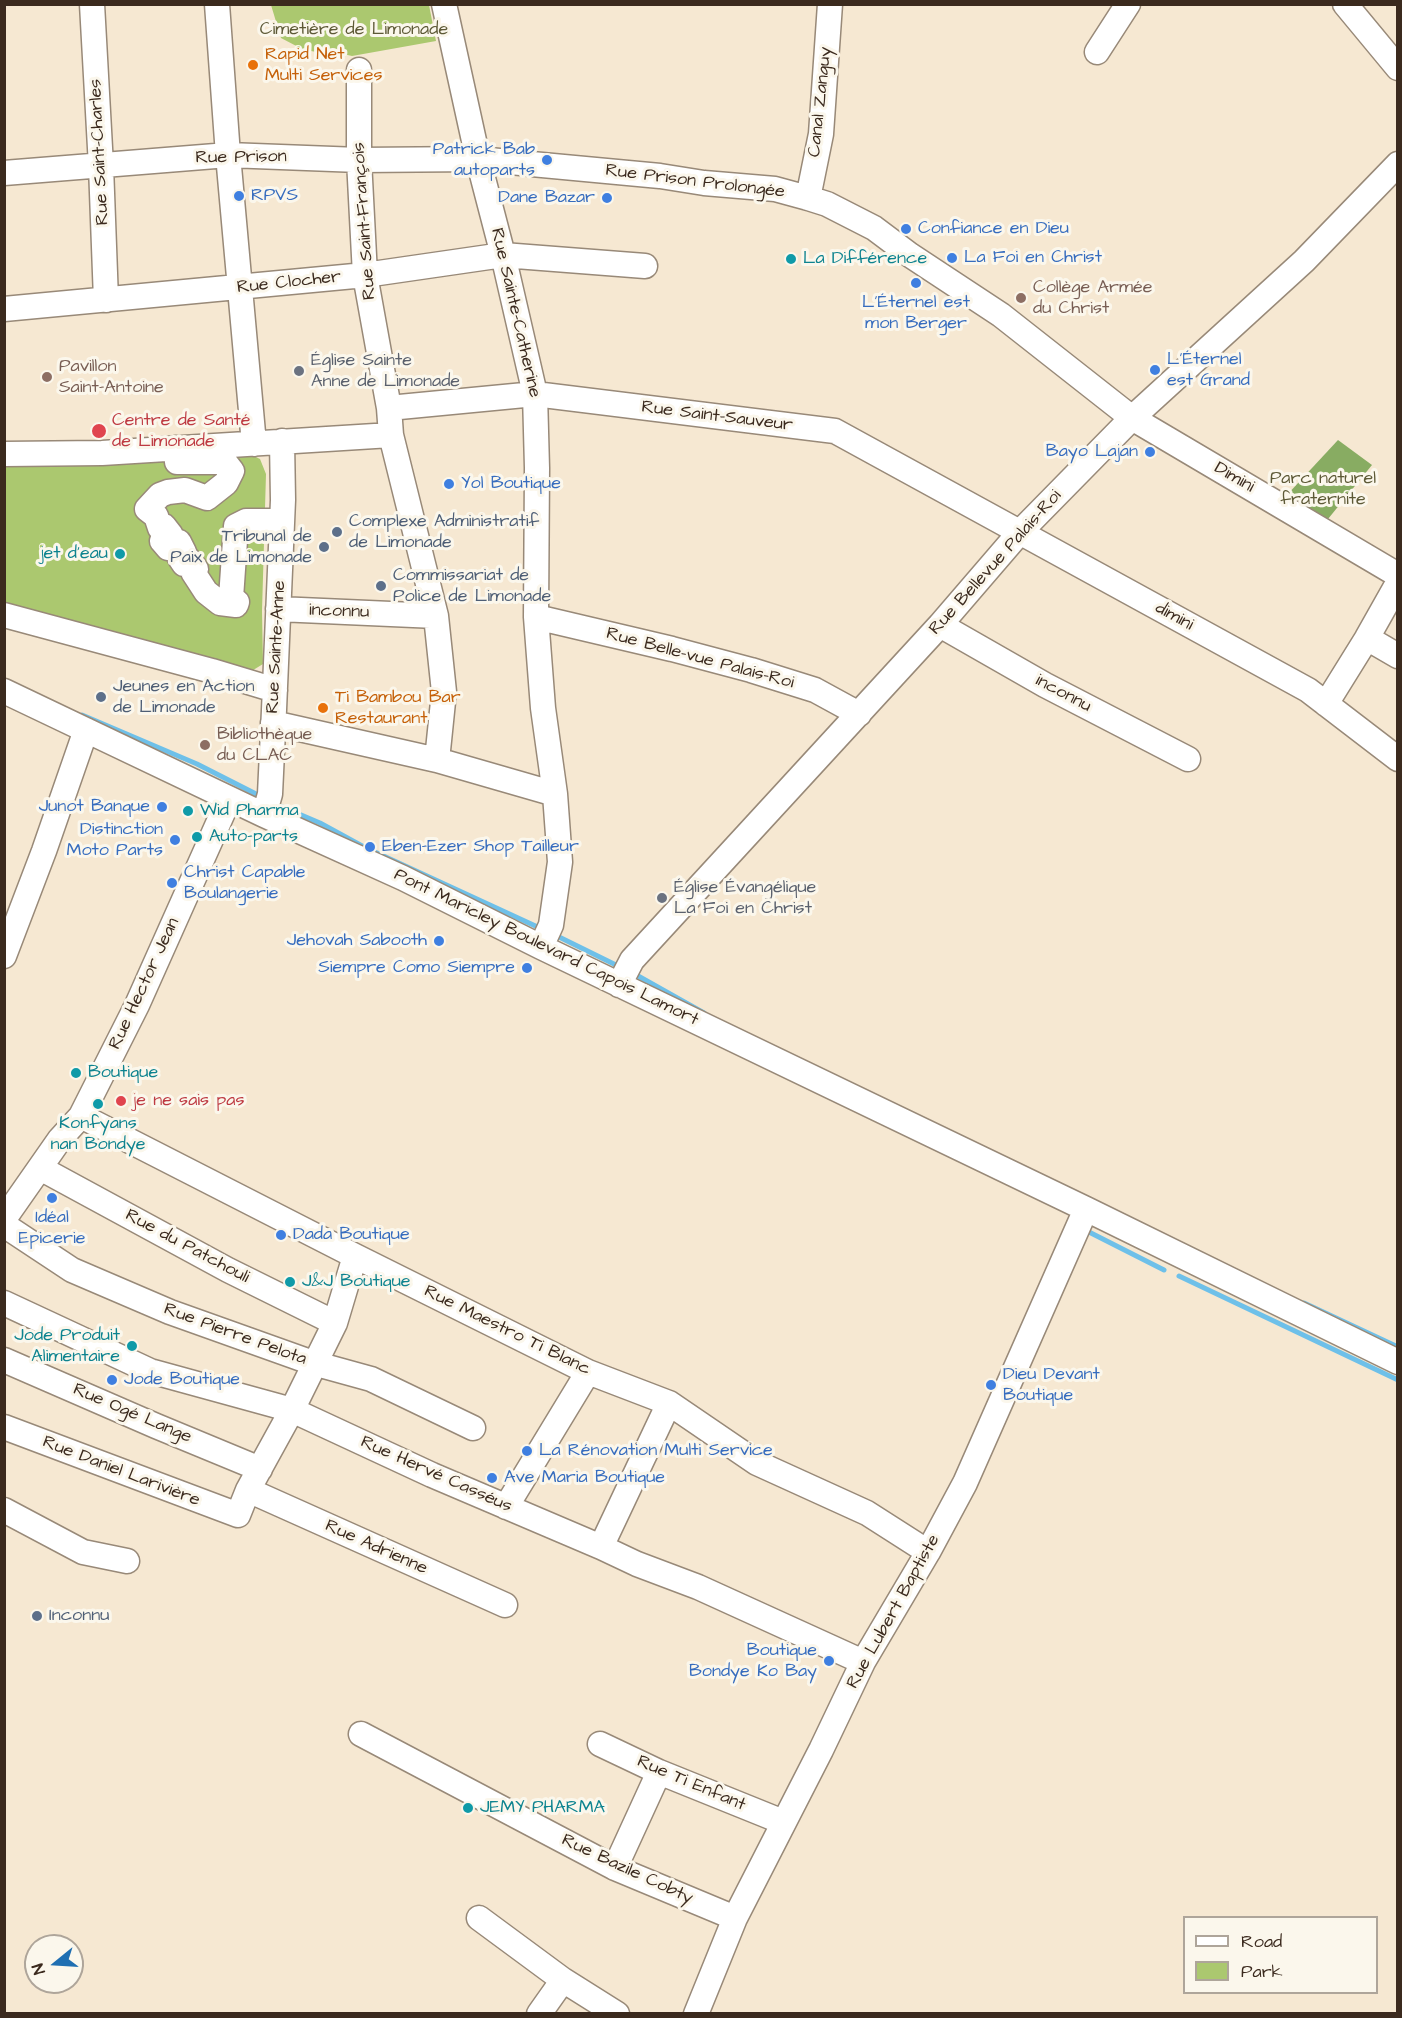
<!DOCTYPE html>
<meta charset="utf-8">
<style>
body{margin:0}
#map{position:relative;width:1402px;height:2018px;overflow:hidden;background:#f6e8d2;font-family:"Architects Daughter",sans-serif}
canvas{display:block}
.frame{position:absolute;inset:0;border:6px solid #3b2a1e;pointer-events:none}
.legend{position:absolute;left:1183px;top:1916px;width:195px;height:78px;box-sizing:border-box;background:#fbf7ec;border:2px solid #aea59a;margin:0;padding:8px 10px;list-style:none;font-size:18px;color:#3b2a1e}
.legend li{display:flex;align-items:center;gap:12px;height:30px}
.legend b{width:30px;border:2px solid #aea59a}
.north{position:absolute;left:24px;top:1934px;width:60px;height:60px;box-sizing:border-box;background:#fbf7ec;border:2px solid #aea59a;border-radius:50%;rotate:252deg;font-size:16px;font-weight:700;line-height:24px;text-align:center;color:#3b2a1e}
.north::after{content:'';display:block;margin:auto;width:21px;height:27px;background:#1f6fb2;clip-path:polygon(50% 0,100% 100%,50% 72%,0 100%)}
</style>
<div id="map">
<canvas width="1402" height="2018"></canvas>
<div class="frame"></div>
<ul class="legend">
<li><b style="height:8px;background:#fff"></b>Road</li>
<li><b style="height:16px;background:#abc86f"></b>Park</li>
</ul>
<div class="north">N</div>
</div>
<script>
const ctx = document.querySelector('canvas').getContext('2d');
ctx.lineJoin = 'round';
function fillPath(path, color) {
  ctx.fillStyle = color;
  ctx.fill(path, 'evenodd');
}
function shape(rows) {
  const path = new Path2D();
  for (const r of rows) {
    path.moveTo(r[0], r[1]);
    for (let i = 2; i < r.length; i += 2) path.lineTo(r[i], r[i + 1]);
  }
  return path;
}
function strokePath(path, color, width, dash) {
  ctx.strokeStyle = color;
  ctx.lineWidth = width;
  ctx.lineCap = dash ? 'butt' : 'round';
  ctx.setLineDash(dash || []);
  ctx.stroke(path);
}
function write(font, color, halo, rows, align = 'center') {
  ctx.font = font + ' "Architects Daughter",sans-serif';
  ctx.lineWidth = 6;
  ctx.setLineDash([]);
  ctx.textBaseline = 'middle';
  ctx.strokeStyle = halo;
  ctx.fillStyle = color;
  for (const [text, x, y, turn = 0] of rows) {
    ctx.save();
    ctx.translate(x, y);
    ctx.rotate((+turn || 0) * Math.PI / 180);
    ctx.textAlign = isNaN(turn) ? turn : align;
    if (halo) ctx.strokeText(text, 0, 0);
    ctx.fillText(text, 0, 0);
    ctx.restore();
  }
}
const green = shape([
 [271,5,429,5,436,41,352,56,326,50,317,52,304,50,281,38],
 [243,451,260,459,266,474,262,611,263,664,250,672,5,606,4,462]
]);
const forest = shape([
 [1338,440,1372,465,1328,519,1286,496]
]);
const stream = shape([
 [82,715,197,764,262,797],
 [273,803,320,823,364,847,542,929],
 [553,934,620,967],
 [631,972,704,1013],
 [1085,1230,1164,1270],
 [1179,1276,1398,1380],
 [1304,1303,1398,1347]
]);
const minor = shape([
 [92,4,101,166,106,300],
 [217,4,228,155,254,444],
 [444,4,478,159,503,255,535,394,537,468,536,617,543,708,555,794,560,862,551,925,541,947],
 [1345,4,1398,68],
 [1097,52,1128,4],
 [359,70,359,160,365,275,389,408,391,435,436,616,444,692,437,760],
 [4,173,228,155,359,160,478,159,660,176,704,183,775,189,808,198,827,204,874,228,910,255,1001,315,1132,418,1398,575],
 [808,198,821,134,830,4],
 [4,309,365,275,503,255,645,266],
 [389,408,535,394,835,431,1308,690,1398,759],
 [176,448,177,462,225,462,232,471,226,483,207,498,185,490,168,492,160,495,147,509,156,516,160,528,164,526,171,535,162,541,168,548,173,543,179,542,184,552,180,558,184,564,189,560,196,569,193,572,206,592,220,603,236,605,237,602,231,598,236,526,246,521,282,521],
 [4,454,102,453,391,435],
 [1398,583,1367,638,1398,656],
 [278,609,436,616],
 [4,615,212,671,275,690],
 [536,617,672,649,751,670,815,690,859,714],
 [940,625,1045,685,1188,759],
 [4,691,264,815,403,878,541,947,1086,1209,1398,1362],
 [1326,704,1367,638],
 [273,723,437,760,555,794],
 [264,815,270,794,274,710,283,500,282,441],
 [4,956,44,851,86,730],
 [619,985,632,960,940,625,1020,532,1132,418,1304,261,1398,164],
 [81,1116,355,1256,588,1372,669,1403,757,1463,867,1513,928,1552],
 [40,1168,228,1270,335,1323],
 [4,1219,60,1139,81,1116,137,1005,229,799],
 [4,1225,72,1270,170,1312,313,1363,371,1379,473,1428],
 [4,1303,150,1371,292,1410,432,1475,601,1547,637,1564,698,1587,863,1662],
 [4,1360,156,1426,260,1469],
 [4,1427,238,1515,248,1490,292,1410,335,1323,355,1256],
 [248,1490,505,1605],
 [506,1507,588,1372],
 [4,1510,83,1552,127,1561],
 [601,1547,669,1403],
 [361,1734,615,1868,735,1918],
 [600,1744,659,1772,783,1822],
 [615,1868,659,1772],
 [479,1918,563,1980,617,2014],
 [539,2014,563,1980],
 [696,2014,735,1918,821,1750,863,1662,928,1552,965,1483,1086,1209]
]);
const markers = [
 [253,65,6,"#e8710a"],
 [547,160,6,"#3f7fe0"],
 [239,196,6,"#3f7fe0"],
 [607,198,6,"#3f7fe0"],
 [906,229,6,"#3f7fe0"],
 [952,258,6,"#3f7fe0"],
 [791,259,6,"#0f9aa8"],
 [916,283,6,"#3f7fe0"],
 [1021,298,6,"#8d6e63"],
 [1155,370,6,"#3f7fe0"],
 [299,371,6,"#6b7280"],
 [47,377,6,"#8d6e63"],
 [99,431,8,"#e0444e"],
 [1150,452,6,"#3f7fe0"],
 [449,484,6,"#3f7fe0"],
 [337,532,6,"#5c6f8a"],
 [324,547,6,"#5c6f8a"],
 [120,554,6,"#0f9aa8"],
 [381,586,6,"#5c6f8a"],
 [101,697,6,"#5c6f8a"],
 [323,708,6,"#e8710a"],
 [205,745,6,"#8d6e63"],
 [162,807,6,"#3f7fe0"],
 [188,811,6,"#0f9aa8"],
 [197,837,6,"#0f9aa8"],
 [175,840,6,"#3f7fe0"],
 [370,847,6,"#3f7fe0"],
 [172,883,6,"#3f7fe0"],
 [662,898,6,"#6b7280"],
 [439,941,6,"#3f7fe0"],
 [527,968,6,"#3f7fe0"],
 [76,1073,6,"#0f9aa8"],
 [121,1101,6,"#e0444e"],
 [98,1104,6,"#0f9aa8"],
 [52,1198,6,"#3f7fe0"],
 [281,1235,6,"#3f7fe0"],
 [290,1282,6,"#0f9aa8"],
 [132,1346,6,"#0f9aa8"],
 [112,1380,6,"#3f7fe0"],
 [991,1385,6,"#3f7fe0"],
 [527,1451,6,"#3f7fe0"],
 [492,1478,6,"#3f7fe0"],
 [37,1616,6,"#5c6f8a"],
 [829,1661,6,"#3f7fe0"],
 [468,1808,6,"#0f9aa8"]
];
const parkNames = [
 ["Cimetière de Limonade",354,30],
 ["Parc naturel",1323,479],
 ["fraternite",1323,500]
];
const foodNames = [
 ["Rapid Net",265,55],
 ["Multi Services",265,76],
 ["Ti Bambou Bar",335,698],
 ["Restaurant",335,719]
];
const streetNames = [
 ["Canal Zanguy",821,102,-84],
 ["Rue Saint-Charles",100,152,-93],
 ["Rue Prison",241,158,-1],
 ["Rue Prison Prolongée",695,182,7],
 ["Rue Saint-François",365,221,-94],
 ["Rue Clocher",289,283,-6],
 ["Rue Sainte-Catherine",515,313,77],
 ["Rue Saint-Sauveur",717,417,7],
 ["Dimini",1234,478,30],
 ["Rue Bellevue Palais-Roi",996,563,-48],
 ["inconnu",339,612,2],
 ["dimini",1174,617,29],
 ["Rue Sainte-Anne",277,647,-87],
 ["Rue Belle-vue Palais-Roi",700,659,15],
 ["inconnu",1063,694,28],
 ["Pont Maricley Boulevard Capois Lamort",546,948,26],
 ["Rue Hector Jean",145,984,-65],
 ["Rue du Patchouli",187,1247,28],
 ["Rue Maestro Ti Blanc",507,1331,26],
 ["Rue Pierre Pelota",235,1335,20],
 ["Rue Ogé Lange",132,1414,23],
 ["Rue Daniel Larivière",121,1472,21],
 ["Rue Hervé Casséus",436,1475,24],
 ["Rue Adrienne",376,1548,24],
 ["Rue Lubert Baptiste",894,1612,-61],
 ["Rue Ti Enfant",691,1784,23],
 ["Rue Bazile Cobty",627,1870,25]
];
const shopNames = [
 ["Patrick Bab",535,150,"right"],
 ["autoparts",535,171,"right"],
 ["RPVS",251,196],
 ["Dane Bazar",595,198,"right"],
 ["Confiance en Dieu",918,229],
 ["La Foi en Christ",964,258],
 ["L'Éternel est",916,303,"center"],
 ["mon Berger",916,324,"center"],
 ["L'Éternel",1167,360],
 ["est Grand",1167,381],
 ["Bayo Lajan",1138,452,"right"],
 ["Yol Boutique",461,484],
 ["Junot Banque",150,807,"right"],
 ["Distinction",163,830,"right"],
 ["Moto Parts",163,851,"right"],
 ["Eben-Ezer Shop Tailleur",382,847],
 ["Christ Capable",184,873],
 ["Boulangerie",184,894],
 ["Jehovah Sabooth",427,941,"right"],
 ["Siempre Como Siempre",515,968,"right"],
 ["Idéal",52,1218,"center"],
 ["Epicerie",52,1239,"center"],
 ["Dada Boutique",293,1235],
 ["Dieu Devant",1003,1375],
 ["Boutique",1003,1396],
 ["Jode Boutique",124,1380],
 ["La Rénovation Multi Service",539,1451],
 ["Ave Maria Boutique",504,1478],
 ["Boutique",817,1651,"right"],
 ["Bondye Ko Bay",817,1672,"right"]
];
const cultureNames = [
 ["La Différence",803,259],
 ["jet d'eau",108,554,"right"],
 ["Wid Pharma",200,811],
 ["Auto-parts",209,837],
 ["Boutique",88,1073],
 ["Konfyans",98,1124,"center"],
 ["nan Bondye",98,1145,"center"],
 ["J&J Boutique",302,1282],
 ["Jode Produit",120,1336,"right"],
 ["Alimentaire",120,1357,"right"],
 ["JEMY PHARMA",480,1808]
];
const educationNames = [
 ["Collège Armée",1033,288],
 ["du Christ",1033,309],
 ["Pavillon",59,367],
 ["Saint-Antoine",59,388],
 ["Bibliothèque",217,735],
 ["du CLAC",217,756]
];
const worshipNames = [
 ["Église Sainte",311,361],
 ["Anne de Limonade",311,382],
 ["Église Évangélique",674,888],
 ["La Foi en Christ",674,909]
];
const healthNames = [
 ["Centre de Santé",112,421],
 ["de Limonade",112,442],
 ["je ne sais pas",133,1101]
];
const serviceNames = [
 ["Complexe Administratif",349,522],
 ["de Limonade",349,543],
 ["Tribunal de",312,537,"right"],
 ["Paix de Limonade",312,558,"right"],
 ["Commissariat de",393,576],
 ["Police de Limonade",393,597],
 ["Jeunes en Action",113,687],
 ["de Limonade",113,708],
 ["Inconnu",49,1616]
];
fillPath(green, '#abc86f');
fillPath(forest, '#88ac62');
strokePath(stream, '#6ec0e9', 5);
strokePath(minor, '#988978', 27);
strokePath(minor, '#fff', 24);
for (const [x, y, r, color] of markers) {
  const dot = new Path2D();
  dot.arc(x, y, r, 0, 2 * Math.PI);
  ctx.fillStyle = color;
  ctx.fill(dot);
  strokePath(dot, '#fbf7ec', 2);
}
write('18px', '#5d5936', '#fbf7ec', parkNames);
write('18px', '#c56008', '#fbf7ec', foodNames, 'left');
write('18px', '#3b2a1e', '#fbf7ec', streetNames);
write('18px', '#366cbe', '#fbf7ec', shopNames, 'left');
write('18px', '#0d838f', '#fbf7ec', cultureNames, 'left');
write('18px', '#785e54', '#fbf7ec', educationNames, 'left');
write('18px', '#5b616d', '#fbf7ec', worshipNames, 'left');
write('18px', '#be3a42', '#fbf7ec', healthNames, 'left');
write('18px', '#4e5e75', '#fbf7ec', serviceNames, 'left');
</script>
